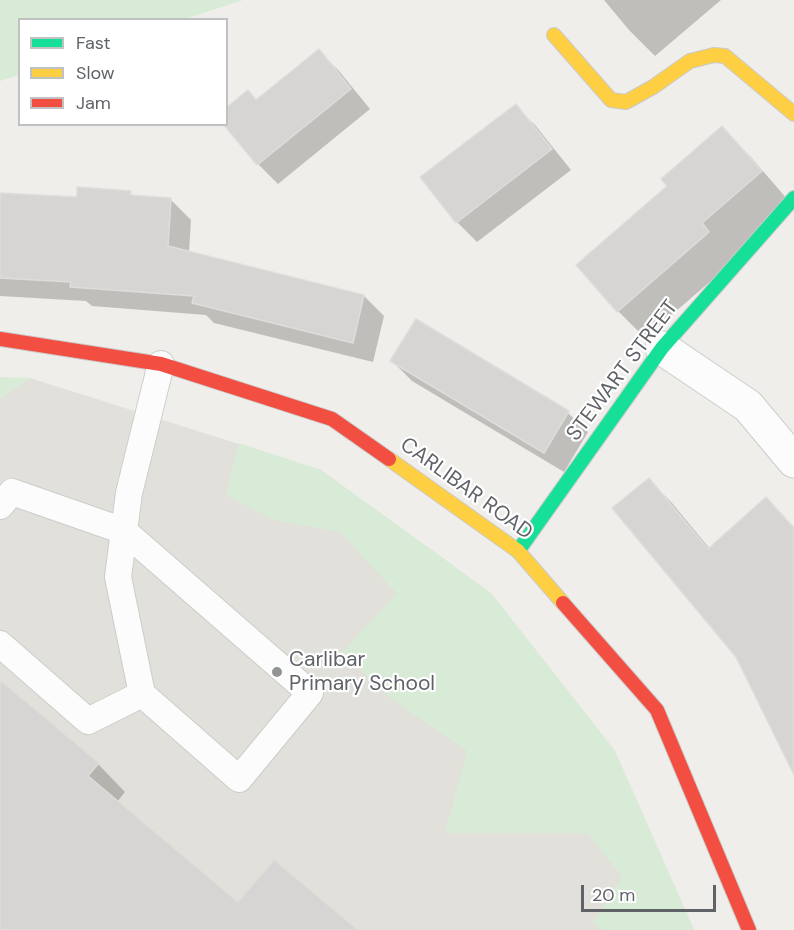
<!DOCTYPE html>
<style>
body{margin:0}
#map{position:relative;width:794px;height:930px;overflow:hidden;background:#efeeea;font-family:"DM Sans",sans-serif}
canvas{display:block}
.legend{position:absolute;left:18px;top:18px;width:210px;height:108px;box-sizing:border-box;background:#fff;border:2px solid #bfc1c3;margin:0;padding:8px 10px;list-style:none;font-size:18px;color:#5f6368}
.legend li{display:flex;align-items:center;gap:12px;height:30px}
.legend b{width:30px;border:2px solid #bfc1c3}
.scale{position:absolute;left:581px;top:885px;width:135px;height:27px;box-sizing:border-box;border:3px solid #5f6368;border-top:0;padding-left:8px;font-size:18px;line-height:21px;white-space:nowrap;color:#5f6368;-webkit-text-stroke:4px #fff;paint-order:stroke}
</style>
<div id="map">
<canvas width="794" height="930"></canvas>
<ul class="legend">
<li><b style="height:8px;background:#16e098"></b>Fast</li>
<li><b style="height:8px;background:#ffcf43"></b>Slow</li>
<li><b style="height:8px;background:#f24e42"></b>Jam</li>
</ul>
<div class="scale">20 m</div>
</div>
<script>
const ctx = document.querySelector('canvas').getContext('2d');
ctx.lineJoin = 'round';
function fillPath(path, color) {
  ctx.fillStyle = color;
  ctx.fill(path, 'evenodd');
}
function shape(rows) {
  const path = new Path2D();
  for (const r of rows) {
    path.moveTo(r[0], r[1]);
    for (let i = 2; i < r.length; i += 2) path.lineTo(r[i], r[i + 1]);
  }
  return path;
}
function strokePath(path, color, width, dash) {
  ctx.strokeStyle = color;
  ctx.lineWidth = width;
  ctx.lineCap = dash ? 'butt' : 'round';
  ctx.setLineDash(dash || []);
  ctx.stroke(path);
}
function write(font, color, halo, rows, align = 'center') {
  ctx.font = font + ' "DM Sans",sans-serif';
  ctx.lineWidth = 4.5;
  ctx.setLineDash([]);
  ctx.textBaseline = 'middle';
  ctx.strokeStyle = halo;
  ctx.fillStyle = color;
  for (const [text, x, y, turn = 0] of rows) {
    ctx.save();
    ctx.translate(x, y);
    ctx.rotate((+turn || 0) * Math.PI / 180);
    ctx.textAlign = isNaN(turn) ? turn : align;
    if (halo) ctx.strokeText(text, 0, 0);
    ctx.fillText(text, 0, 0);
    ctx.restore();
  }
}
const education = shape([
 [30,378,321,470,491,593,615,751,694,930,0,930,0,398]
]);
const green = shape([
 [0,0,243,0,185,19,20,20,19,75,0,81],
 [0,377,30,378,0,398],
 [239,443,321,470,491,593,615,751,694,930,602,930,593,923,622,877,588,833,445,833,467,751,385,694,342,652,397,594,340,532,274,520,226,495]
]);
const shadow = shape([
 [604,0,721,0,655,56,629,30],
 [319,51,339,71,370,109,278,184,258,164,226,124],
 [515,106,535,125,571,170,477,242,457,222,422,178],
 [722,129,750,156,788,200,735,260,645,338,618,311,669,187],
 [130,193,134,197,171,200,191,220,189,252,364,296,384,316,373,362,214,323,206,315,92,306,86,301,0,296,0,194,78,198],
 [392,361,568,413,588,432,564,472,412,381],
 [649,480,672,503,710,549,766,499,794,527,794,771],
 [0,682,98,764,125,792,117,802,238,904,356,930,0,930]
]);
const building = shape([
 [319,49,351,89,257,165,223,124,226,124,226,108,248,90,256,100,319,49],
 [516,104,552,149,456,223,420,177,516,104],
 [722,126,762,171,702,223,709,232,617,312,576,265,667,186,661,179,722,126],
 [77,187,131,191,130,195,171,198,168,246,364,295,353,343,192,303,194,296,70,287,71,282,0,278,0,193,77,197,77,187],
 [416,319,569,411,544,453,390,361,416,319],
 [649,478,708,549,766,497,794,528,794,775,736,657,612,508,649,478],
 [0,680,99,763,88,776,238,902,274,860,358,930,0,930,0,680]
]);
const lane = shape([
 [0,506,12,492,124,531,310,693,239,779,142,694,118,577,124,531,129,493,161,364],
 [0,644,88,721,142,694]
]);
const street = shape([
 [662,348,748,406,794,461]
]);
const fast = shape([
 [518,551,662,348,794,198]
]);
const slow = shape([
 [554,35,611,100,626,102,653,87,690,61,714,55,725,56,794,114],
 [389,459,518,551,563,603]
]);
const jam = shape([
 [0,339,161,364,332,419,389,459],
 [563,603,657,710,749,930]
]);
const markers = [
 [277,672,6,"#919496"]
];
const streetNames = [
 ["STEWART STREET",623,371,-53],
 ["CARLIBAR ROAD",466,489,36]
];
const poiNames = [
 ["Carlibar",289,660],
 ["Primary School",289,684]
];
fillPath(education, '#e2e0da');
fillPath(green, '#d8ebd6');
fillPath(shadow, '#0003');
fillPath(building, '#d6d5d3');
strokePath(building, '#deddd9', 1.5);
strokePath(lane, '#cbcccc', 28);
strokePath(street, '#cbcccc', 35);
strokePath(fast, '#cacacb', 16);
strokePath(slow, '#cacacb', 16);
strokePath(jam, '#cacacb', 16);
strokePath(lane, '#fdfcfc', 26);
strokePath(street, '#fdfcfc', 33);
strokePath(fast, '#16e098', 14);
strokePath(slow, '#ffcf43', 14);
strokePath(jam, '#f24e42', 14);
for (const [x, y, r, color] of markers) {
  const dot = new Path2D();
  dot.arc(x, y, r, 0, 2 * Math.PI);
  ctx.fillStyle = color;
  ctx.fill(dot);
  strokePath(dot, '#fff', 2);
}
write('21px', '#5f6368', '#fff', streetNames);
write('21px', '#5f6368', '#fff', poiNames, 'left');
</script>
